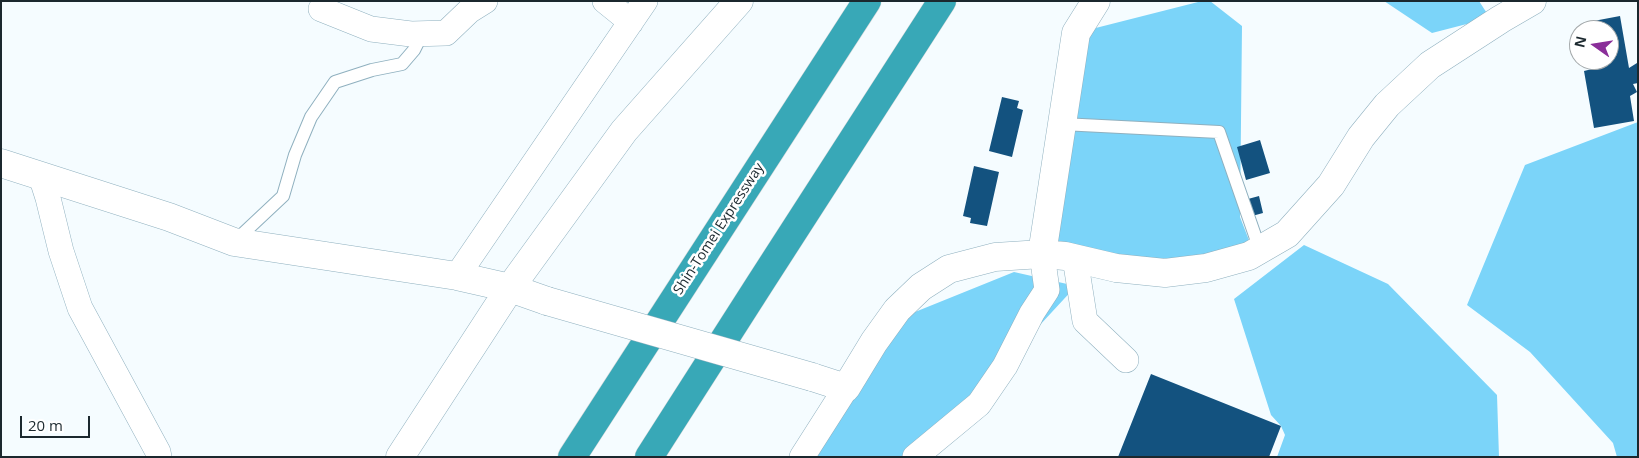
<!DOCTYPE html>
<style>
body{margin:0}
#map{position:relative;width:1639px;height:458px;overflow:hidden;background:#f5fcff;font-family:"Open Sans",sans-serif}
canvas{display:block}
.frame{position:absolute;inset:0;border:2px solid #1b282e;pointer-events:none}
.north{position:absolute;left:1569px;top:20px;width:50px;height:50px;box-sizing:border-box;background:#fff;border:1px solid #a4a9ab;border-radius:50%;rotate:283deg;font-size:14px;font-weight:700;line-height:20px;text-align:center;color:#1b282e}
.north::after{content:'';display:block;margin:auto;width:18px;height:22px;background:#8a2e99;clip-path:polygon(50% 0,100% 100%,50% 72%,0 100%)}
.scale{position:absolute;left:20px;top:416px;width:70px;height:22px;box-sizing:border-box;border:2px solid #1b282e;border-top:0;padding-left:6px;font-size:15px;line-height:18px;white-space:nowrap;color:#1b282e;-webkit-text-stroke:4px #fff;paint-order:stroke}
</style>
<div id="map">
<canvas width="1639" height="458"></canvas>
<div class="frame"></div>
<div class="north">N</div>
<div class="scale">20 m</div>
</div>
<script>
const ctx = document.querySelector('canvas').getContext('2d');
ctx.lineJoin = 'round';
function fillPath(path, color) {
  ctx.fillStyle = color;
  ctx.fill(path, 'evenodd');
}
function shape(rows) {
  const path = new Path2D();
  for (const r of rows) {
    path.moveTo(r[0], r[1]);
    for (let i = 2; i < r.length; i += 2) path.lineTo(r[i], r[i + 1]);
  }
  return path;
}
function strokePath(path, color, width, dash) {
  ctx.strokeStyle = color;
  ctx.lineWidth = width;
  ctx.lineCap = dash ? 'butt' : 'round';
  ctx.setLineDash(dash || []);
  ctx.stroke(path);
}
function write(font, color, halo, rows, align = 'center') {
  ctx.font = font + ' "Open Sans",sans-serif';
  ctx.lineWidth = 5;
  ctx.setLineDash([]);
  ctx.textBaseline = 'middle';
  ctx.strokeStyle = halo;
  ctx.fillStyle = color;
  for (const [text, x, y, turn = 0] of rows) {
    ctx.save();
    ctx.translate(x, y);
    ctx.rotate((+turn || 0) * Math.PI / 180);
    ctx.textAlign = isNaN(turn) ? turn : align;
    if (halo) ctx.strokeText(text, 0, 0);
    ctx.fillText(text, 0, 0);
    ctx.restore();
  }
}
const green = shape([
 [1202,1,1210,1,1242,26,1240,217,1252,248,1158,272,1042,254,1076,33],
 [1384,1,1479,1,1490,18,1432,33],
 [1638,122,1638,457,1617,457,1613,443,1530,352,1467,305,1525,165],
 [1304,245,1388,284,1497,395,1499,457,1277,457,1285,435,1281,426,1271,415,1234,299],
 [1014,272,1076,286,1027,339,995,378,904,457,804,457,910,314]
]);
const building = shape([
 [1620,16,1629,68,1637,63,1638,65,1638,83,1633,84,1637,92,1630,96,1634,121,1594,128,1584,71,1592,69,1590,60,1609,60,1609,30,1584,30,1583,23],
 [1002,97,1019,101,1017,108,1023,110,1012,157,989,151],
 [1260,140,1270,173,1246,180,1237,147],
 [974,166,999,172,987,226,970,223,971,218,963,216],
 [1259,196,1263,213,1252,216,1248,199],
 [1151,374,1281,426,1269,457,1118,457]
]);
const service = shape([
 [1062,124,1219,132,1260,250],
 [234,242,283,196,295,155,311,117,335,82,372,70,402,64,414,50,422,34]
]);
const minor = shape([
 [605,1,631,22],
 [321,9,371,29,411,34,446,33,469,11,485,1],
 [41,176,48,198,61,251,80,308,158,452,159,457],
 [1075,258,1085,321,1126,360],
 [457,276,645,1],
 [802,457,846,388],
 [915,457,979,404,1005,366,1032,313,1047,290,1042,254]
]);
const tertiary = shape([
 [1,163,169,217,234,242,457,276,510,288,547,301],
 [1042,254,1076,33,1096,1],
 [812,377,846,388,874,342,897,310,921,287,949,269,995,257,1042,254,1065,256,1116,268,1165,273,1206,268,1249,256,1287,234,1331,185,1361,137,1387,105,1430,65,1501,19,1532,1],
 [400,457,510,288,624,131,739,1]
]);
const motorway = shape([
 [572,457,867,1],
 [649,457,759,285,942,1]
]);
const tertiaryBridge = shape([
 [547,301,812,377]
]);
const streetNames = [
 ["Shin-Tomei Expressway",719,229,-57]
];
fillPath(green, '#7bd4f9');
fillPath(building, '#13527f');
strokePath(service, '#8fb0bf', 14);
strokePath(minor, '#8fb0bf', 26);
strokePath(tertiary, '#8fb0bf', 29);
strokePath(motorway, '#d6d8d9', 29);
strokePath(service, '#fff', 12);
strokePath(minor, '#fff', 25);
strokePath(tertiary, '#fff', 28);
strokePath(motorway, '#38a8b7', 28);
strokePath(tertiaryBridge, '#8fb0bf', 29, []);
strokePath(tertiaryBridge, '#fff', 28);
write('14px', '#1b282e', '#fff', streetNames);
</script>
